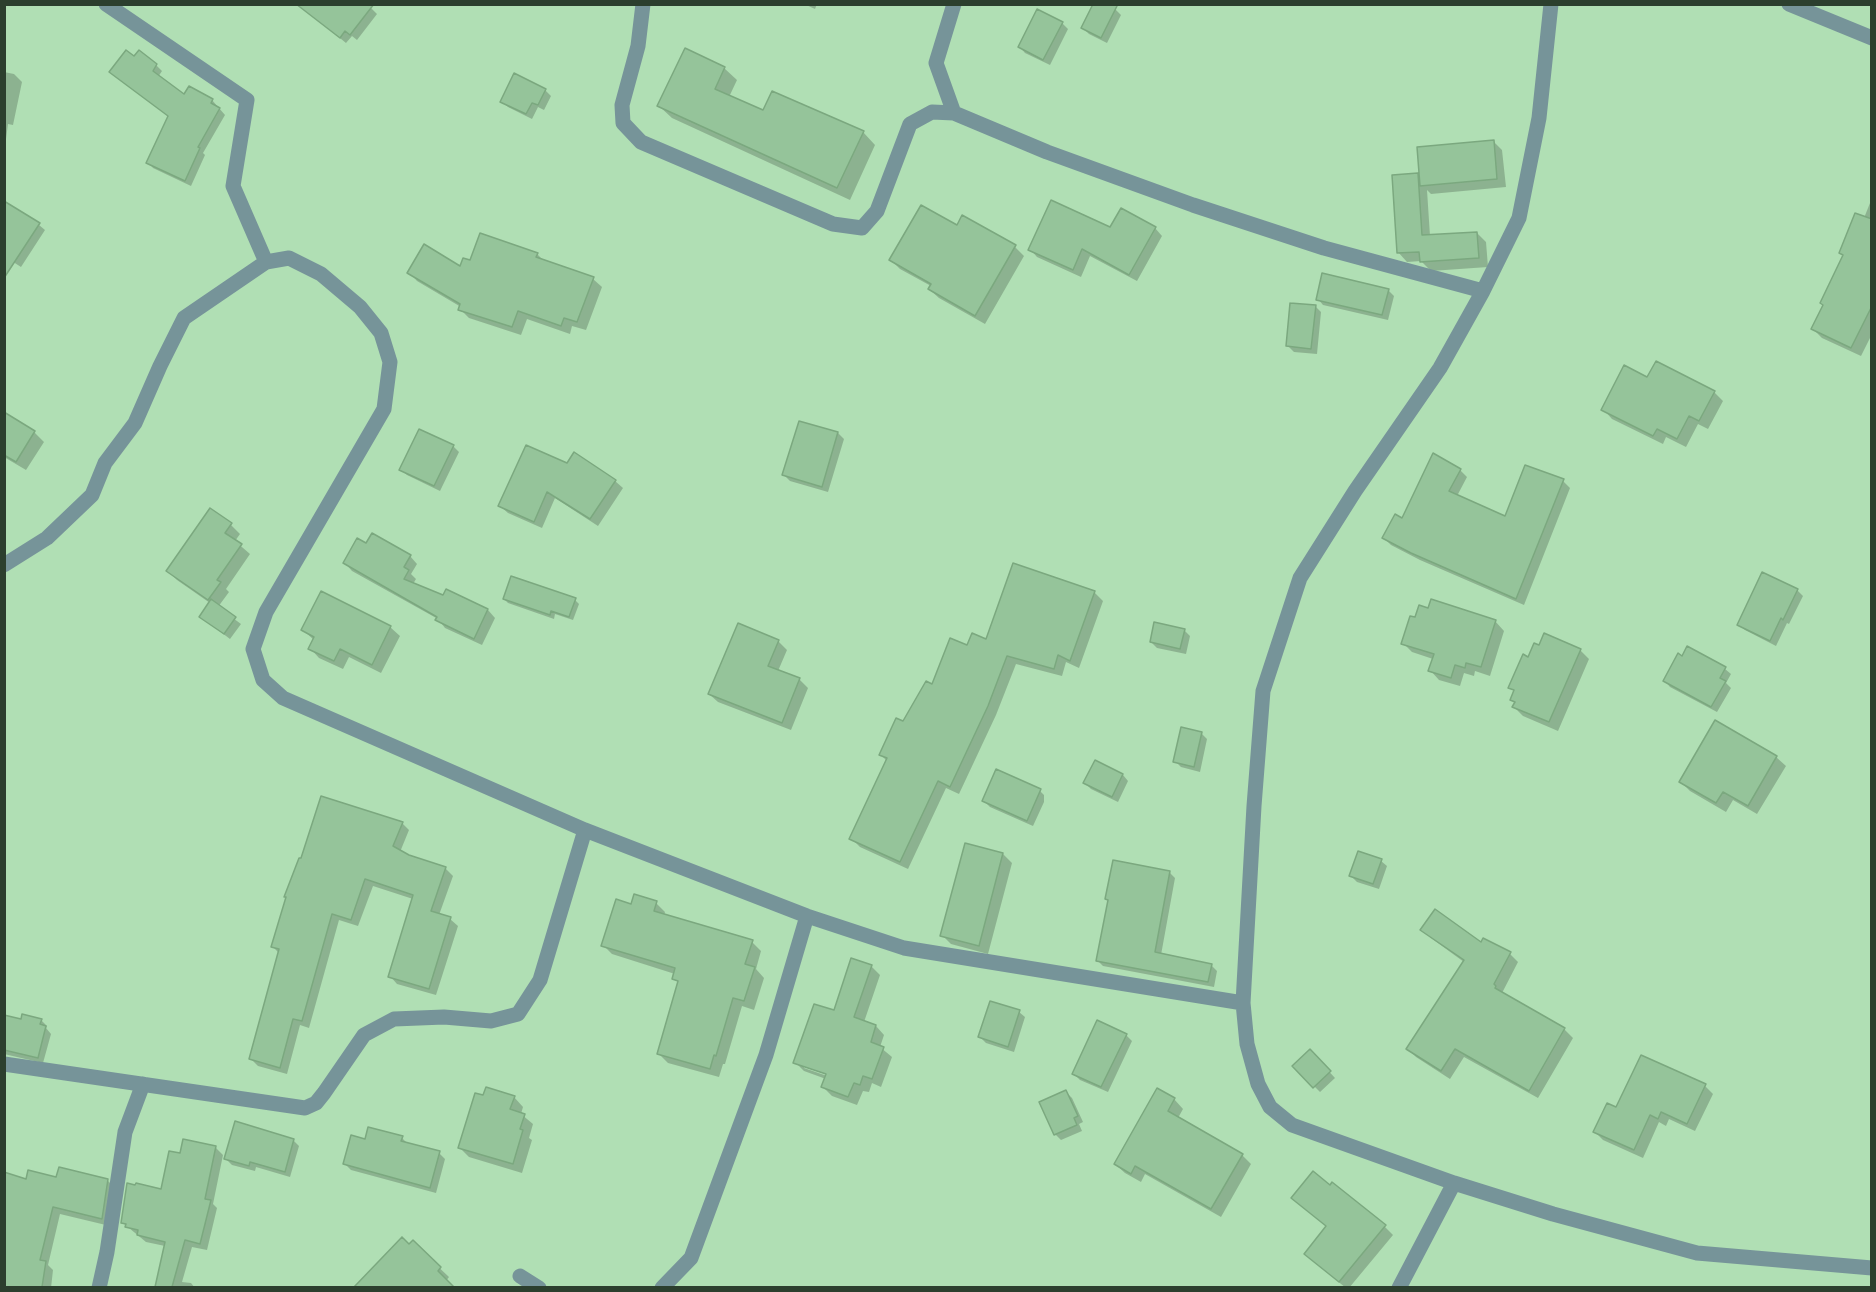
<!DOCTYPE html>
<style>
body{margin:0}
#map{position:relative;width:1876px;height:1292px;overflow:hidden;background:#b0dfb4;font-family:"Space Grotesk",sans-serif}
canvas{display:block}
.frame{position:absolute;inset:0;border:6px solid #2c3f2e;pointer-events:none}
</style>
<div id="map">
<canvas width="1876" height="1292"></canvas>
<div class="frame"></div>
</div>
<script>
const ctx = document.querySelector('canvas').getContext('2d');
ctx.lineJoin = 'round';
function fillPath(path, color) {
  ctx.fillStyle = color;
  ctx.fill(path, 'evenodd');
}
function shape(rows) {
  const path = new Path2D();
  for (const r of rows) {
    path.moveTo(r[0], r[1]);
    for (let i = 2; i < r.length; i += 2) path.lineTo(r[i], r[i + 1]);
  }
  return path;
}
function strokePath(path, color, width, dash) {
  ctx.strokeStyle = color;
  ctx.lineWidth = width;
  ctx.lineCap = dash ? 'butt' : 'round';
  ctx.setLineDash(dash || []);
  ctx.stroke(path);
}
const shadow = shape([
 [367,4,377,14,357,40,352,36,346,43,302,7],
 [804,4,817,4,815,9],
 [1115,9,1121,15,1107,43,1089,34,1083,28],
 [1062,23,1068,29,1050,65,1025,53,1020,47],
 [134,58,156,65,162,71,158,77,185,96,212,100,225,115,203,153,205,155,191,186,153,168,148,162,169,117],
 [724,68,737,80,729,97,763,112,863,132,875,145,850,200,672,118,659,106],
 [4,72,14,74,22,82,13,125,8,124,4,154],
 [545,90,551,96,544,110,538,107,532,119,508,107,502,101],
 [1493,141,1502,150,1506,187,1431,194,1427,190,1430,236,1477,233,1486,242,1488,267,1431,271,1421,261,1407,262,1398,252,1418,175,1421,178],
 [1872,198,1872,334,1861,356,1822,338,1813,329,1844,256,1840,253,1864,218],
 [39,225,45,230,21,267,4,256],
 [957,227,1015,247,1024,256,985,324,939,298,929,289,931,286,900,269,891,260],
 [1155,228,1162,236,1137,281,1090,256,1081,277,1037,257,1030,249],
 [537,254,545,262,593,279,602,287,586,330,572,326,570,334,527,319,521,335,469,318,460,309,461,307,417,281,409,272,461,269],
 [1388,290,1394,296,1388,320,1323,305,1318,299],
 [1315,306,1321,312,1317,354,1294,352,1288,346],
 [1648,379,1714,392,1723,401,1708,429,1698,424,1686,447,1666,437,1663,444,1612,419,1603,409],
 [4,414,35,433,44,442,26,470,4,457],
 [800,422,838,433,844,439,828,492,790,481,784,475],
 [453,446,459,452,440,491,407,475,401,469],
 [568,465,615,481,623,488,598,526,555,498,542,528,508,513,500,506],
 [1460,470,1467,477,1457,496,1506,518,1563,481,1570,488,1524,605,1420,560,1391,545,1384,538],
 [210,510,231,525,240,534,235,541,250,554,226,589,229,592,218,607,241,624,230,639,201,617,210,603,177,580,168,571],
 [366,545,410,556,417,564,411,574,416,579,413,584,443,597,446,591,488,610,495,618,482,645,445,628,438,619,352,571,345,563],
 [1797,590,1803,596,1789,624,1787,623,1776,646,1745,630,1739,624],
 [1094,592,1103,601,1079,668,1066,662,1062,676,1016,664,996,715,959,794,946,788,908,869,860,847,851,838,887,761,881,755,932,686,968,647,987,641],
 [504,599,575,600,579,604,573,620,555,614,554,619,508,603],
 [1495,621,1504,631,1490,676,1475,671,1474,676,1464,673,1460,686,1439,680,1430,670,1433,659,1412,652,1403,643],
 [390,627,400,636,381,673,349,657,343,669,319,658,310,648,314,640,303,630],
 [1184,630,1190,636,1186,654,1157,648,1151,642],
 [778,641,787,650,778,671,799,679,808,688,791,730,718,702,709,694],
 [1580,650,1589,659,1558,731,1523,716,1514,707,1515,703,1512,699,1515,692,1510,687,1529,659],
 [1725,669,1731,674,1726,683,1731,688,1717,712,1670,687,1665,681],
 [1716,722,1776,757,1786,766,1757,814,1733,800,1726,812,1690,791,1681,782],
 [1201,733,1207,739,1200,772,1181,767,1175,761],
 [1096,762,1123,775,1128,781,1118,802,1091,789,1085,783],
 [1038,789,1044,795,1044,802,1033,826,990,807,984,801],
 [402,823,409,830,400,852,445,868,453,876,439,915,450,919,458,926,436,995,397,984,390,976,413,899,373,886,358,926,339,920,309,1028,300,1025,287,1074,258,1066,251,1059,279,953,273,947],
 [1003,854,1012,863,988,954,951,944,942,935],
 [1381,861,1387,866,1379,889,1357,882,1351,876],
 [1170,873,1175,878,1161,955,1211,965,1217,971,1214,987,1103,966,1098,961,1109,902,1106,899],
 [656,903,665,912,664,916,752,942,761,951,756,969,764,978,754,1010,742,1006,725,1064,723,1064,719,1077,668,1063,658,1053,679,983,674,978,675,974,612,954,603,945,632,906],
 [1422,929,1510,954,1518,962,1502,993,1564,1029,1573,1038,1538,1098,1464,1057,1450,1079,1416,1057,1408,1049,1464,962,1431,938],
 [871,966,880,975,864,1022,876,1026,884,1035,880,1047,892,1057,881,1087,872,1083,869,1092,863,1091,857,1105,832,1096,823,1087,826,1079,804,1071,795,1062],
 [804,1065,834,1075,833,1078,804,1068],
 [1019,1012,1025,1017,1014,1052,986,1043,980,1037],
 [4,1017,22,1021,41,1020,47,1026,46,1028,51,1034,43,1063,4,1054],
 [1126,1035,1132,1041,1108,1092,1080,1080,1074,1074],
 [1310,1051,1335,1078,1320,1092,1294,1066],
 [1705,1086,1713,1094,1695,1131,1669,1119,1666,1126,1659,1122,1643,1158,1603,1140,1595,1132,1617,1109],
 [1066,1092,1072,1098,1083,1122,1079,1124,1082,1131,1061,1140,1055,1134],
 [514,1097,523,1107,521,1114,533,1124,529,1138,532,1140,522,1173,469,1157,460,1148],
 [1174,1099,1183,1109,1178,1118,1242,1155,1251,1164,1221,1217,1145,1174,1141,1182,1125,1173,1115,1164],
 [402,1138,408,1144,439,1153,445,1159,436,1193,351,1170,345,1164,366,1141],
 [293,1140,299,1146,290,1177,256,1167,255,1171,232,1165,226,1159],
 [216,1148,223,1155,213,1204,217,1208,207,1250,192,1247,182,1282,191,1283,195,1288,157,1288,165,1246,146,1242,123,1223,163,1190,181,1155],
 [58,1178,107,1180,115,1188,110,1226,60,1214,48,1265,53,1270,51,1288,4,1288,4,1258,27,1181],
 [1330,1187,1385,1227,1393,1235,1349,1288,1346,1288,1314,1262,1328,1227],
 [413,1243,449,1277,446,1281,452,1288,365,1288,361,1283]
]);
const building = shape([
 [296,4,374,4,350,35,345,31,340,38,296,4],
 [1093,4,1118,4,1101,38,1081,28,1093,4],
 [1037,9,1063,22,1043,60,1018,47,1037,9],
 [685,48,725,67,715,89,763,110,772,91,864,131,837,188,657,106,685,48],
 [126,50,134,56,139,50,157,64,153,71,184,94,189,86,213,99,211,103,220,108,198,147,200,148,185,181,146,163,168,116,109,72,126,50],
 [514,73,546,89,538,105,532,103,526,114,500,102,514,73],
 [1494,140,1497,179,1420,186,1417,147,1494,140],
 [1418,173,1422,235,1477,232,1479,258,1420,262,1419,252,1397,253,1392,175,1418,173],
 [1051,200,1110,227,1121,208,1156,227,1129,275,1082,249,1073,270,1028,250,1051,200],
 [4,201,40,223,4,278,4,201],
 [921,205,957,225,962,215,1016,245,975,316,928,289,931,284,889,260,921,205],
 [1855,213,1872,219,1872,306,1851,348,1811,329,1823,305,1820,303,1843,255,1839,253,1855,213],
 [480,233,538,253,536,257,594,277,577,322,564,318,561,326,518,311,512,327,458,310,460,304,407,273,424,244,460,266,463,258,470,260,480,233],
 [1322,273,1389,289,1382,315,1316,300,1322,273],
 [1290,303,1316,305,1311,349,1286,346,1290,303],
 [1656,361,1715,391,1699,421,1689,416,1677,439,1657,429,1653,436,1601,410,1624,365,1647,377,1656,361],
 [4,412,35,431,16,462,4,455,4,412],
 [799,421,838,432,822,487,782,475,799,421],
 [419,429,454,445,434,486,399,470,419,429],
 [526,445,567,463,574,452,616,480,590,519,547,492,534,522,498,506,526,445],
 [1433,453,1461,469,1449,491,1505,516,1525,465,1564,479,1516,599,1411,553,1382,538,1395,514,1402,518,1433,453],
 [210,508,232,523,225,533,242,544,217,580,221,582,208,600,166,571,210,508],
 [372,533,411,555,404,567,409,570,404,579,443,595,446,589,488,609,474,639,435,620,437,617,343,563,357,538,366,543,372,533],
 [1013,563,1095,591,1070,661,1058,655,1054,669,1007,656,988,706,950,787,938,781,900,862,849,839,887,758,879,755,896,718,903,721,926,681,932,684,950,638,967,645,972,633,986,639,1013,563],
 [1762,572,1798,589,1783,620,1781,618,1770,641,1737,625,1762,572],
 [511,576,576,598,569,617,551,611,550,615,503,599,511,576],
 [321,591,391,626,372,665,340,649,334,661,308,649,314,637,301,630,321,591],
 [211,599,236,617,224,634,199,617,211,599],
 [1431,599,1496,620,1481,667,1466,663,1465,668,1455,665,1451,678,1428,671,1434,654,1401,644,1410,616,1415,617,1419,605,1428,608,1431,599],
 [1154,622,1185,629,1180,649,1150,642,1154,622],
 [738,623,779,640,768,666,800,678,782,723,708,694,738,623],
 [1544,633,1581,649,1549,722,1512,707,1515,702,1510,700,1514,690,1508,688,1523,654,1528,657,1534,643,1539,645,1544,633],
 [1687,646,1726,667,1720,678,1726,681,1711,707,1663,681,1678,653,1682,656,1687,646],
 [1715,720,1777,756,1748,806,1723,792,1716,803,1679,782,1715,720],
 [1181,727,1202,732,1194,767,1173,762,1181,727],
 [1095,760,1123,774,1112,797,1083,783,1095,760],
 [996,769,1041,789,1027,821,982,801,996,769],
 [321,796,403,822,393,846,409,855,446,867,431,911,451,917,429,989,388,977,413,895,365,879,351,920,332,914,302,1021,293,1019,280,1068,249,1059,279,949,271,947,286,897,284,897,299,858,301,858,321,796],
 [965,843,1003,853,979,946,940,936,965,843],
 [1358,851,1382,859,1373,884,1349,876,1358,851],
 [1113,860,1170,871,1155,952,1212,964,1208,982,1096,961,1108,900,1105,899,1113,860],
 [634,894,657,901,654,911,753,940,745,964,755,967,744,1001,733,998,716,1056,714,1055,710,1069,657,1054,678,981,672,979,675,968,601,946,616,899,631,904,634,894],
 [1435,909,1481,942,1483,938,1511,952,1494,984,1496,986,1495,988,1565,1028,1529,1091,1455,1049,1441,1071,1406,1049,1464,960,1420,930,1435,909],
 [851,958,872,965,854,1017,876,1025,871,1042,884,1047,872,1079,863,1076,860,1085,854,1083,848,1097,821,1087,826,1074,793,1063,814,1004,834,1010,851,958],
 [990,1001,1020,1010,1008,1047,978,1037,990,1001],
 [22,1014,42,1019,40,1024,46,1026,38,1058,4,1050,4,1015,21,1019,22,1014],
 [1097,1020,1127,1034,1101,1087,1072,1074,1097,1020],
 [1310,1049,1331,1071,1313,1088,1292,1066,1310,1049],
 [1641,1055,1706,1084,1687,1124,1661,1112,1658,1119,1650,1115,1634,1150,1593,1132,1607,1103,1616,1107,1641,1055],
 [486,1087,515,1096,510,1109,525,1114,520,1129,523,1130,513,1164,458,1148,475,1093,483,1095,486,1087],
 [1157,1088,1175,1098,1168,1111,1243,1154,1211,1209,1135,1166,1131,1174,1114,1164,1157,1088],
 [1066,1090,1078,1116,1074,1118,1077,1125,1054,1135,1039,1102,1066,1090],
 [235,1121,294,1139,285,1172,250,1162,249,1166,224,1159,235,1121],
 [368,1127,403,1136,401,1141,440,1151,430,1188,343,1164,351,1135,365,1139,368,1127],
 [183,1139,216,1146,205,1199,211,1200,200,1244,185,1240,172,1287,155,1287,165,1242,137,1235,138,1230,125,1227,126,1224,121,1223,127,1183,135,1185,136,1183,161,1189,169,1151,180,1153,183,1139],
 [59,1167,108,1179,102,1219,53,1207,40,1260,46,1261,42,1287,4,1287,4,1172,26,1179,28,1170,56,1177,59,1167],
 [1313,1171,1330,1185,1332,1182,1386,1225,1339,1282,1304,1254,1326,1226,1291,1198,1313,1171],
 [402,1237,409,1244,413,1240,441,1267,438,1271,454,1287,354,1287,402,1237]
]);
const minor = shape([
 [106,4,247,100,233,186,266,262],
 [643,4,638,46,622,105,623,123,641,142,833,224,862,228,877,211,910,124,932,112,954,113,1047,152,1193,205,1324,248,1483,291],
 [954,4,936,63,954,113],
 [1551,4,1539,118,1519,218,1483,291,1440,368,1355,491,1300,578,1263,691,1254,806,1243,1003,1247,1044,1258,1084,1270,1107,1292,1125,1454,1183,1553,1214,1697,1253,1872,1268],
 [1789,4,1872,38],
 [4,565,47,538,92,495,105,463,135,423,160,366,184,318,266,262,289,258,321,274,360,307,381,333,390,362,384,409,266,612,253,649,263,680,283,698,585,830,807,916,904,948,1243,1003],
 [4,1064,305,1108,316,1103,324,1093,364,1035,394,1019,444,1017,491,1021,518,1014,540,980,585,830],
 [520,1276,539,1288],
 [99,1288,107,1252,125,1132,143,1084],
 [662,1288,691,1258,766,1055,807,916],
 [1399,1288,1454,1183]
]);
fillPath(shadow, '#0003');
fillPath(building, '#95c49a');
strokePath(building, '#7ba87f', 1.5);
strokePath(minor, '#769499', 15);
</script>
